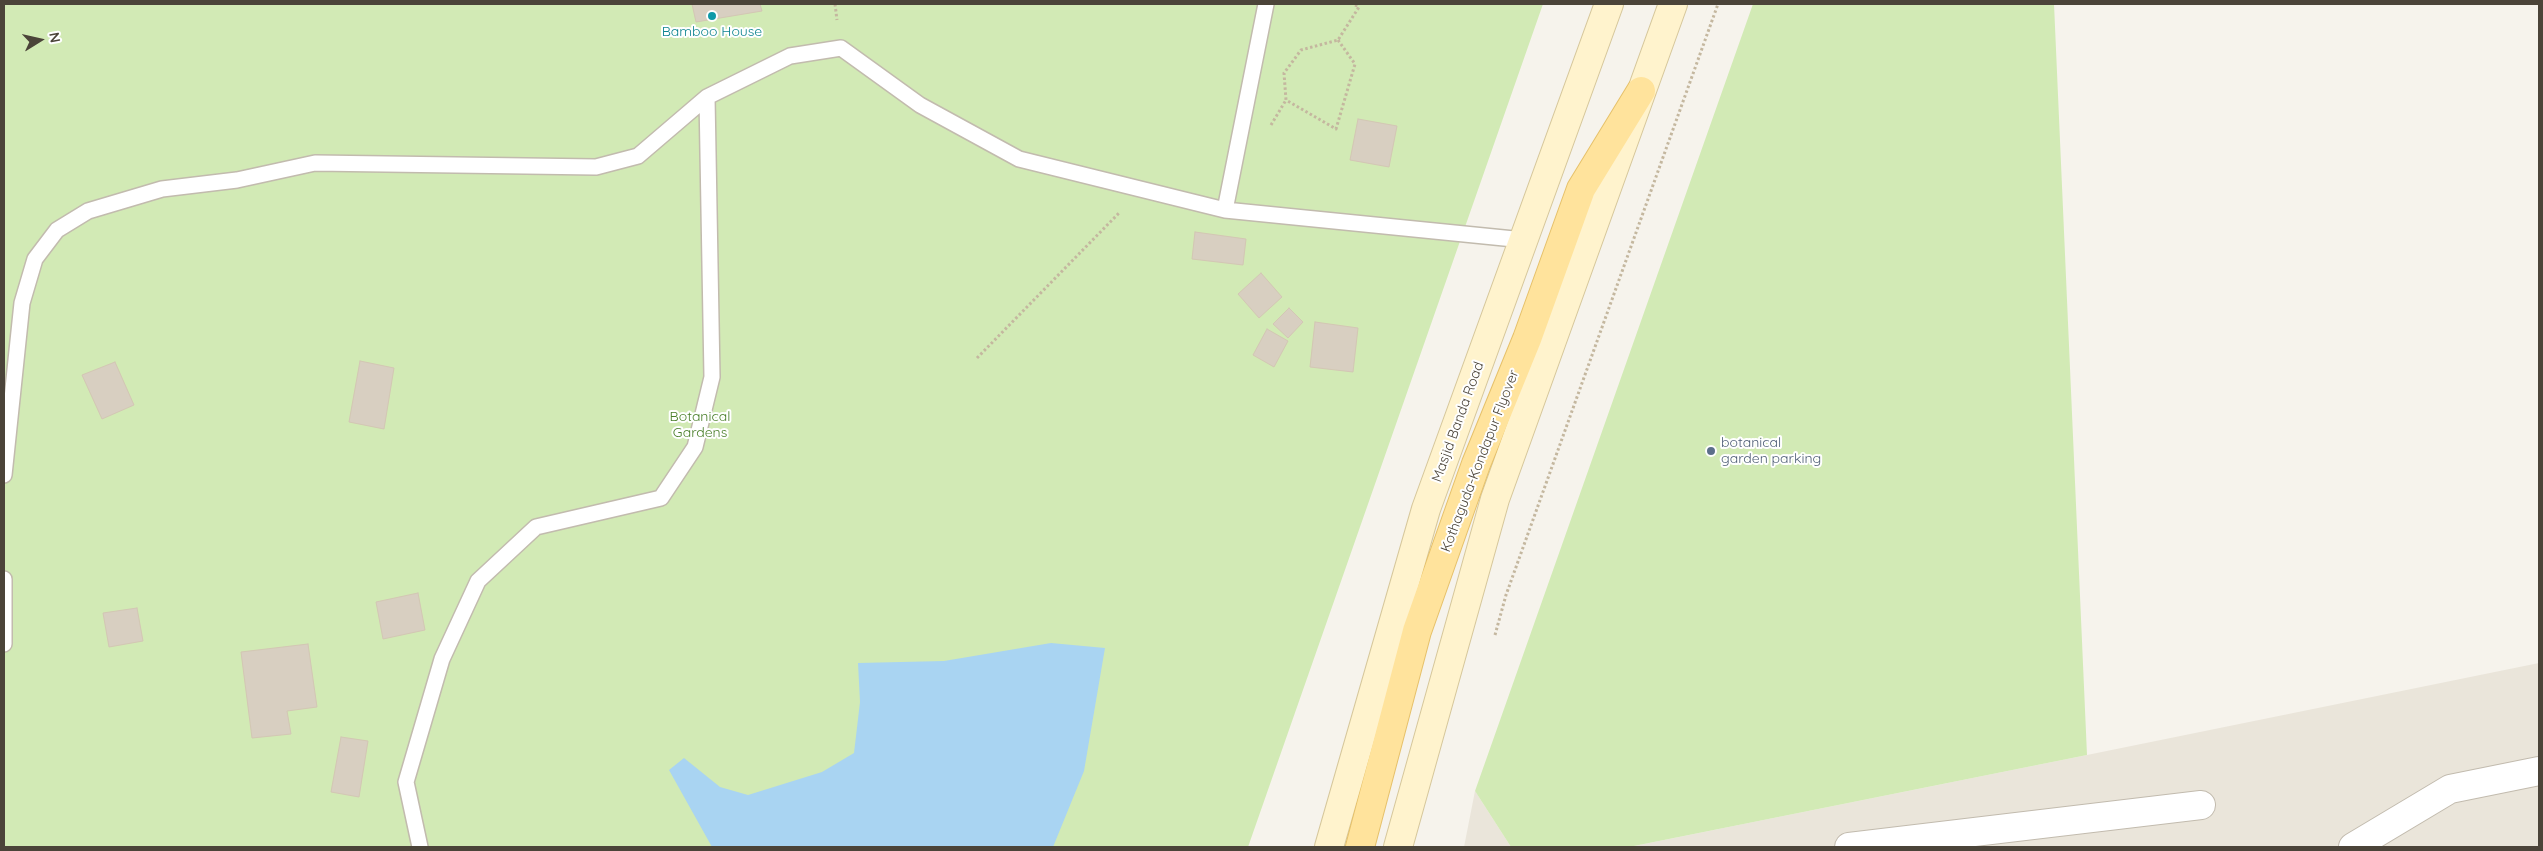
<!DOCTYPE html>
<style>
body{margin:0}
#map{position:relative;width:2543px;height:851px;overflow:hidden;background:#f6f3ec;font-family:Quicksand,sans-serif}
canvas{display:block}
.frame{position:absolute;inset:0;border:5px solid #4b4439;pointer-events:none}
.north{position:absolute;left:15px;top:15px;width:50px;height:50px;-webkit-text-stroke:4px #fff;paint-order:stroke;rotate:80deg;font-size:14px;font-weight:700;line-height:20px;text-align:center;color:#4b4439}
.north::after{content:'';display:block;margin:auto;width:18px;height:22px;background:#4b4439;clip-path:polygon(50% 0,100% 100%,50% 72%,0 100%)}
</style>
<div id="map">
<canvas width="2543" height="851"></canvas>
<div class="frame"></div>
<div class="north">N</div>
</div>
<script>
const ctx = document.querySelector('canvas').getContext('2d');
ctx.lineJoin = 'round';
function fillPath(path, color) {
  ctx.fillStyle = color;
  ctx.fill(path, 'evenodd');
}
function shape(rows) {
  const path = new Path2D();
  for (const r of rows) {
    path.moveTo(r[0], r[1]);
    for (let i = 2; i < r.length; i += 2) path.lineTo(r[i], r[i + 1]);
  }
  return path;
}
function strokePath(path, color, width, dash) {
  ctx.strokeStyle = color;
  ctx.lineWidth = width;
  ctx.lineCap = dash ? 'butt' : 'round';
  ctx.setLineDash(dash || []);
  ctx.stroke(path);
}
function write(font, color, halo, rows, align = 'center') {
  ctx.font = font + ' Quicksand,sans-serif';
  ctx.lineWidth = 4;
  ctx.setLineDash([]);
  ctx.textBaseline = 'middle';
  ctx.strokeStyle = halo;
  ctx.fillStyle = color;
  for (const [text, x, y, turn = 0] of rows) {
    ctx.save();
    ctx.translate(x, y);
    ctx.rotate((+turn || 0) * Math.PI / 180);
    ctx.textAlign = isNaN(turn) ? turn : align;
    if (halo) ctx.strokeText(text, 0, 0);
    ctx.fillText(text, 0, 0);
    ctx.restore();
  }
}
const residential = shape([
 [2539,663,2539,847,1629,847,2087,755],
 [1475,791,1511,847,1464,847]
]);
const green = shape([
 [4,4,1543,4,1248,847,4,847],
 [1753,4,2054,4,2087,755,1629,847,1511,847,1475,791]
]);
const water = shape([
 [1051,643,1105,648,1084,771,1053,847,712,847,669,770,684,758,720,787,748,795,822,772,854,753,860,702,858,663,944,661]
]);
const building = shape([
 [692,4,760,4,762,11,696,22,692,4],
 [1358,119,1397,126,1389,167,1350,160,1358,119],
 [1195,232,1246,239,1243,265,1192,259,1195,232],
 [1261,273,1282,297,1259,318,1238,294,1261,273],
 [1289,308,1303,322,1288,338,1273,324,1289,308],
 [1315,322,1358,328,1353,372,1310,367,1315,322],
 [1267,329,1288,341,1274,367,1253,355,1267,329],
 [360,361,394,368,384,429,349,422,360,361],
 [115,362,134,405,102,419,82,375,115,362],
 [418,593,425,630,383,639,376,602,418,593],
 [137,608,143,641,109,647,103,613,137,608],
 [308,644,317,707,287,711,291,734,252,738,241,652,308,644],
 [341,737,368,741,359,797,331,792,341,737]
]);
const path = shape([
 [835,4,837,20],
 [1338,40,1355,64,1336,129,1286,100,1284,73,1301,50,1338,40,1359,7,1353,4],
 [1271,125,1286,100],
 [977,358,1119,213],
 [1495,635,1506,595,1718,4]
]);
const service = shape([
 [1225,210,1266,4],
 [4,475,22,303,35,259,57,230,88,211,162,189,237,180,315,163,596,167,638,156,707,97,790,56,841,48,920,105,1019,159,1225,210,1524,240],
 [4,579,4,644],
 [420,847,406,782,442,659,478,581,536,527,661,498,695,447,712,377,707,97]
]);
const minor = shape([
 [1849,847,2201,805],
 [2353,847,2450,789,2539,771]
]);
const secondary = shape([
 [1329,847,1426,509,1609,4],
 [1398,847,1495,499,1673,4]
]);
const primary = shape([
 [1360,847,1417,631,1476,464,1527,339,1581,189,1641,91]
]);
const markers = [
 [712,16,5,"#0f9aa8"],
 [1711,451,5,"#5c6f8a"]
];
const cultureNames = [
 ["Bamboo House",712,32]
];
const parkNames = [
 ["Botanical",700,417],
 ["Gardens",700,433]
];
const streetNames = [
 ["Masjid Banda Road",1458,422,-70],
 ["Kothaguda-Kondapur Flyover",1480,461,-69]
];
const serviceNames = [
 ["botanical",1721,443],
 ["garden parking",1721,459]
];
fillPath(residential, '#eae5da');
fillPath(green, '#d2eab5');
fillPath(water, '#a9d4f2');
fillPath(building, '#d8cfc1');
strokePath(building, '#d3c7b4', 1);
strokePath(service, '#c2bbae', 18);
strokePath(minor, '#c2bbae', 30);
strokePath(secondary, '#d6c79b', 30);
strokePath(primary, '#e6c16a', 30);
strokePath(path, '#c4b79f', 3, [2.5, 2.5]);
strokePath(service, '#fff', 15);
strokePath(minor, '#fff', 28);
strokePath(secondary, '#fff3cd', 28);
strokePath(primary, '#ffe39c', 28);
for (const [x, y, r, color] of markers) {
  const dot = new Path2D();
  dot.arc(x, y, r, 0, 2 * Math.PI);
  ctx.fillStyle = color;
  ctx.fill(dot);
  strokePath(dot, '#fff', 2);
}
write('14px', '#0d838f', '#fff', cultureNames);
write('14px', '#4a7f2a', '#fff', parkNames);
write('14px', '#4b4439', '#fff', streetNames);
write('14px', '#4e5e75', '#fff', serviceNames, 'left');
</script>
